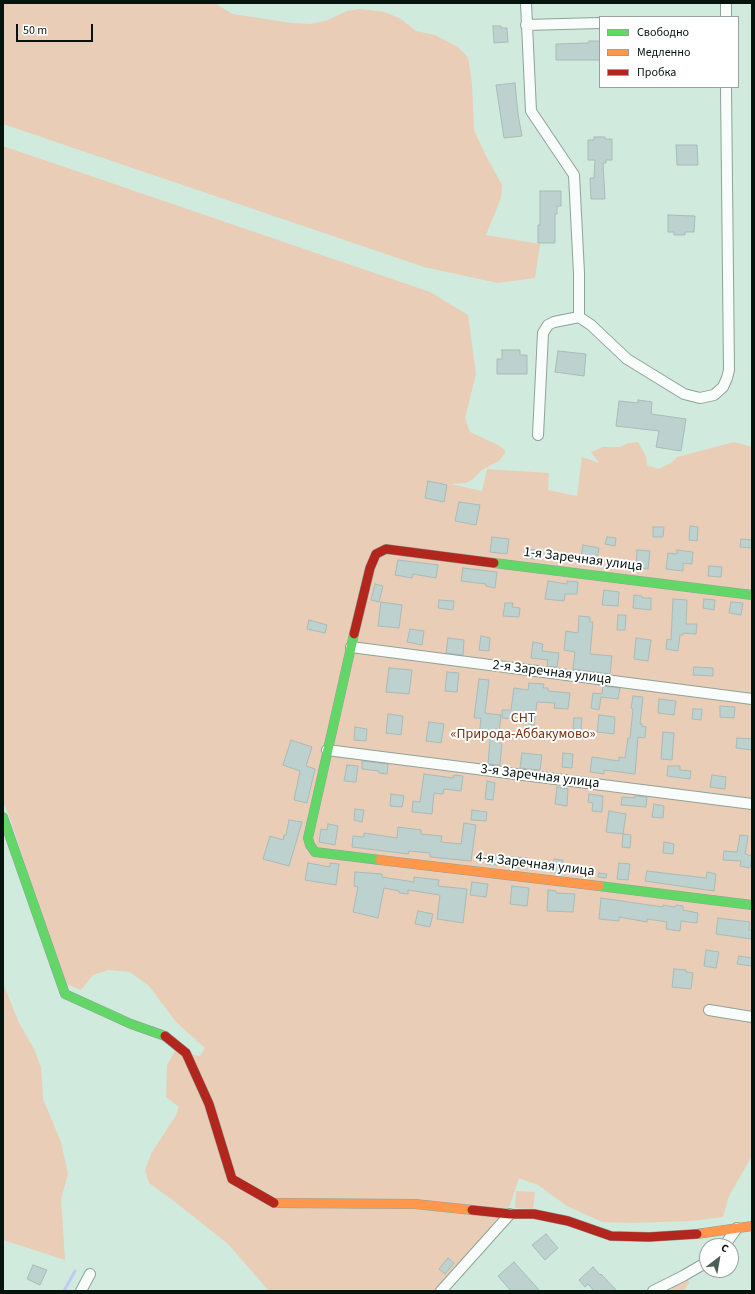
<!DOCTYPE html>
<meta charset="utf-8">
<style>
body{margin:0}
#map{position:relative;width:755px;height:1294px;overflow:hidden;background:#d0eadd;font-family:"Source Sans 3",sans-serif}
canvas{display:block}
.frame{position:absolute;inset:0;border:4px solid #05150e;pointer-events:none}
.legend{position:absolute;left:599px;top:16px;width:140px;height:72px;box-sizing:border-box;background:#fff;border:1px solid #9ba19f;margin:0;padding:5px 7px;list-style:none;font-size:12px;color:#05150e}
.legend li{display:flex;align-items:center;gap:8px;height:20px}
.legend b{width:20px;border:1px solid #9ba19f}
.north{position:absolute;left:699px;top:1238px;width:40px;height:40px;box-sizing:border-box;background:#fff;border:1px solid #9ba19f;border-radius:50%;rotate:31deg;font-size:11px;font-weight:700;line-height:16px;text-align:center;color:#05150e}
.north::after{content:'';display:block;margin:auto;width:14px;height:18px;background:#4c6056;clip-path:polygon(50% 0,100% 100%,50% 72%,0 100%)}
.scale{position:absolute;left:16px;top:24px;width:77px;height:18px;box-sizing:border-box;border:2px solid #05150e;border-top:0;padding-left:5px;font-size:12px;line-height:14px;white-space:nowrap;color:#05150e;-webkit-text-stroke:3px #fff;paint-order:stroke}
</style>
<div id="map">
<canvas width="755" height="1294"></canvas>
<div class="frame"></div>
<ul class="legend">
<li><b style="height:5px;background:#63d668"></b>Свободно</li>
<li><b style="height:5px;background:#ff974d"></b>Медленно</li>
<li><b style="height:5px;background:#b3261e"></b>Пробка</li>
</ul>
<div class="north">С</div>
<div class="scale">50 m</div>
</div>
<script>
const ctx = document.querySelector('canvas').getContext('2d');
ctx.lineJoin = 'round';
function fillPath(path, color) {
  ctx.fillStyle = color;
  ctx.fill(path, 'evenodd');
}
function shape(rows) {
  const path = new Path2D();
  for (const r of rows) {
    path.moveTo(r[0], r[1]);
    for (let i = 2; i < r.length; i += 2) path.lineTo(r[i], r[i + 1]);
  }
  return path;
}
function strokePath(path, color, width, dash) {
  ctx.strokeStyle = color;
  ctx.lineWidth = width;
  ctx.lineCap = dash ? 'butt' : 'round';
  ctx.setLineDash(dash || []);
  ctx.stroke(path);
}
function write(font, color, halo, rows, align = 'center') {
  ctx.font = font + ' "Source Sans 3",sans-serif';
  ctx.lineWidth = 4;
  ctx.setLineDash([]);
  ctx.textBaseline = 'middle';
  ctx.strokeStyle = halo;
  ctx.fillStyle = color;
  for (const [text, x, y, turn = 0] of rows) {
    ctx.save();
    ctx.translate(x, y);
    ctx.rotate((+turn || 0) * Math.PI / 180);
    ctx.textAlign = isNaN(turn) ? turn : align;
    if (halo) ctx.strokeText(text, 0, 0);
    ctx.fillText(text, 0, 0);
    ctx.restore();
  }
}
const green = shape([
 [3,3,217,3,219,6,233,14,291,23,311,24,328,20,347,11,360,9,385,12,401,19,416,31,435,35,458,47,468,57,472,84,474,130,486,156,502,185,501,198,486,235,540,244,535,278,498,283,424,267,3,124],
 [3,146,430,292,468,315,476,374,465,418,470,432,498,445,505,450,505,453,499,461,482,470,473,479,466,483,451,484,482,491,487,469,549,473,548,490,577,496,582,457,599,463,591,452,603,447,620,447,629,443,638,442,646,456,647,465,658,469,671,463,677,457,734,442,752,447,752,1156,729,1196,723,1217,691,1221,631,1223,602,1222,567,1206,538,1185,519,1178,510,1205,435,1291,269,1291,228,1244,175,1202,149,1183,145,1170,152,1152,175,1117,179,1107,166,1097,167,1065,175,1051,200,1056,205,1048,176,1022,149,986,130,972,108,970,93,975,81,990,64,983,9,815,3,802],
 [3,983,19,1023,34,1049,41,1067,43,1099,61,1142,68,1174,61,1199,65,1260,3,1240],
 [516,1191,535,1192,533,1209,515,1208],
 [687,1277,689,1283,684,1291,665,1291,667,1288]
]);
const stream = shape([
 [64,1291,75,1271]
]);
const building = shape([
 [493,26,501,26,501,28,507,28,508,42,494,43,493,26],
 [589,41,600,41,600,60,556,60,556,44,589,43,589,41],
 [515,83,518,114,522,136,504,138,496,85,515,83],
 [594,137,605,137,605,139,612,139,612,160,606,160,606,163,603,163,605,199,591,199,590,178,594,178,595,160,588,160,588,140,594,140,594,137],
 [676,145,697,145,698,165,677,165,676,145],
 [540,191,561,191,561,206,557,206,557,214,555,214,555,243,538,243,538,225,540,225,540,191],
 [668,215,695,216,694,232,685,232,685,235,674,235,674,232,668,232,668,215],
 [502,350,520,350,520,355,527,355,527,374,497,374,497,359,502,359,502,350],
 [558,351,586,354,584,376,555,372,558,351],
 [638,400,652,402,651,414,686,419,681,451,656,447,659,431,616,426,619,401,638,403,638,400],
 [428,481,447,485,444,502,425,498,428,481],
 [459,502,480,505,476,525,455,521,459,502],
 [690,526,698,527,697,541,689,540,690,526],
 [653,527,664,527,663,537,653,537,653,527],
 [492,537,509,539,507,554,490,552,492,537],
 [607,537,616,538,615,546,605,544,607,537],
 [741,539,752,540,752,548,740,547,741,539],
 [583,545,599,548,596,565,580,562,583,545],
 [527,549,536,550,535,559,526,558,527,549],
 [637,550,650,551,648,569,636,568,637,550],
 [677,550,693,552,692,564,683,563,683,571,666,569,668,553,677,554,677,550],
 [398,560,438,565,436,578,413,574,412,578,395,575,398,560],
 [709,566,722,567,721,577,708,576,709,566],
 [463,568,497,572,495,588,486,586,486,584,461,581,463,568],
 [548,581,567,584,567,581,578,582,577,594,565,594,564,601,545,599,548,581],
 [375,584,383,586,379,602,371,600,375,584],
 [604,590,619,592,618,606,602,605,604,590],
 [634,595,642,596,642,598,651,598,651,610,633,608,634,595],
 [673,599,687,600,686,624,697,624,696,634,683,633,683,635,680,635,678,651,666,649,667,639,671,640,673,599],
 [704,599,715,600,714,610,703,608,704,599],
 [439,600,454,601,453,610,438,608,439,600],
 [381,602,402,605,399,628,378,626,381,602],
 [731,602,743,603,741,615,729,613,731,602],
 [505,603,513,603,512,607,520,608,519,617,503,616,505,603],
 [618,615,626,615,625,630,617,630,618,615],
 [579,616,590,617,590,622,593,622,590,654,612,656,610,674,573,669,575,652,564,650,566,631,578,633,579,616],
 [309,620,327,625,325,633,307,629,309,620],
 [410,629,424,631,422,645,407,642,410,629],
 [481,636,490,638,489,651,479,650,481,636],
 [448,638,464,640,463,655,446,653,448,638],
 [636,638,651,640,648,661,634,659,636,638],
 [533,642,543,644,542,651,559,653,557,667,547,666,548,660,531,658,533,642],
 [694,667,713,668,713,676,693,675,694,667],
 [389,668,412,670,409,694,386,692,389,668],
 [447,672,459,673,457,692,445,691,447,672],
 [479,679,489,680,485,713,501,715,498,743,502,743,500,765,488,764,490,739,479,737,481,718,474,718,479,679],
 [529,683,544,684,543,688,548,688,548,691,570,693,568,709,554,708,555,703,537,702,534,725,520,723,520,719,502,718,502,710,511,710,514,688,528,690,529,683],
 [603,686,620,688,618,699,601,697,599,710,591,708,593,693,602,694,603,686],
 [633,696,643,697,640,724,642,724,642,726,646,727,645,738,638,737,635,774,604,770,604,774,590,772,592,757,619,761,619,757,625,758,628,738,630,738,633,709,631,708,633,696],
 [659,699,676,701,674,715,658,713,659,699],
 [720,706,735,707,734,718,720,717,720,706],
 [693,709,702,709,701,720,692,719,693,709],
 [388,714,403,716,401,735,386,733,388,714],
 [599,715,615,717,614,734,597,732,599,715],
 [574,718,582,718,581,730,573,729,574,718],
 [429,722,444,724,441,743,426,741,429,722],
 [355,727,367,729,366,741,354,740,355,727],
 [663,732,674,733,672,760,661,759,663,732],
 [737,738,752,739,752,750,736,748,737,738],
 [291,740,312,747,306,766,315,769,307,803,294,800,300,771,283,765,291,740],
 [522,753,542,755,540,770,520,768,522,753],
 [563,753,573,754,572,768,562,767,563,753],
 [362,761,388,764,387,774,379,773,379,771,362,769,362,761],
 [347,765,358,766,356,782,344,781,347,765],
 [668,766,680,766,680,770,691,771,690,779,667,776,668,766],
 [424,774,453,778,454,775,463,776,461,791,444,789,443,794,434,793,432,814,412,812,413,801,420,802,424,774],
 [712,775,726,777,725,789,710,787,712,775],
 [487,781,495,783,493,800,485,799,487,781],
 [557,787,568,789,567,806,555,804,557,787],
 [391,794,404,796,402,807,390,806,391,794],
 [589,794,603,796,602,812,592,811,593,803,588,802,589,794],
 [635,796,647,797,646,807,621,805,622,797,635,798,635,796],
 [654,804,664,806,663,818,652,817,654,804],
 [355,809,364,810,362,822,354,820,355,809],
 [472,810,487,812,486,821,471,820,472,810],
 [609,811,626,814,623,834,606,832,609,811],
 [289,820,302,822,289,866,263,859,270,836,283,840,284,835,286,835,289,820],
 [464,823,476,825,471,861,430,857,430,853,409,851,408,854,352,847,353,836,364,837,364,833,397,838,398,827,421,830,421,834,442,836,441,842,461,844,464,823],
 [328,824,338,826,335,845,319,842,321,829,327,830,328,824],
 [623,834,631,835,630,848,622,847,623,834],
 [740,835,748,836,745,854,752,856,750,868,740,866,741,861,723,860,724,851,737,852,740,835],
 [664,842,674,844,673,854,663,853,664,842],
 [487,855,527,858,526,868,486,864,487,855],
 [554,859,563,860,561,873,551,872,554,859],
 [308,863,330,867,330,863,339,864,336,885,305,880,308,863],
 [619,863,630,864,628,880,617,879,619,863],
 [581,866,593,867,592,877,581,875,581,866],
 [647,871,706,878,707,872,716,874,714,891,645,881,647,871],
 [355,872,382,874,382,877,414,882,414,877,439,880,438,886,467,889,463,923,437,919,440,895,408,890,408,894,399,893,399,891,384,888,378,918,353,912,358,887,354,886,355,872],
 [599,873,607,874,606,878,598,877,599,873],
 [472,882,488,884,486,897,470,895,472,882],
 [512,886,529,888,527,906,510,904,512,886],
 [548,890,556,891,556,893,575,894,573,912,547,911,548,890],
 [601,898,663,907,663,905,675,907,676,905,683,906,683,910,698,913,697,923,681,921,680,931,666,929,667,922,647,919,647,922,619,917,619,921,599,919,601,898],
 [418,911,433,914,430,927,415,924,418,911],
 [718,918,750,922,749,930,752,930,752,939,716,934,718,918],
 [706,950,719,952,716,968,704,966,706,950],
 [739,956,752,958,752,966,737,964,739,956],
 [674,969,686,970,686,972,693,973,691,989,672,987,674,969],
 [546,1234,558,1248,545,1260,532,1245,546,1234],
 [448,1258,454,1263,445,1274,439,1269,448,1258],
 [514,1262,540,1291,511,1291,498,1276,514,1262],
 [33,1265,47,1270,40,1285,27,1279,33,1265],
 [593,1267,600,1275,601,1274,617,1291,594,1291,588,1284,585,1287,579,1280,593,1267]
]);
const street = shape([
 [526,3,531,111,574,175,579,273,579,317,591,325,627,359,684,394,700,398,714,395,723,387,727,378,729,370,726,87],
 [726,3,726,17],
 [526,25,600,23],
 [538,435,543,333,548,325,554,322,579,317],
 [351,647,752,699],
 [327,750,752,804],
 [709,1010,752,1017],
 [724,1246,737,1228],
 [81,1291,90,1274],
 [441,1291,510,1214],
 [653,1291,683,1276,707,1262]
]);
const fast = shape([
 [494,563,752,595],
 [354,634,308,838,310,845,315,852,380,860],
 [3,817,65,994,131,1024,165,1036],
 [599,886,752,905]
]);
const slow = shape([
 [380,860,599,886],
 [274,1203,415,1204,472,1210],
 [697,1234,752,1226]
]);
const jam = shape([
 [354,634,370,568,376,554,386,549,494,563],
 [165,1036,186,1053,209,1104,232,1179,274,1203],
 [472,1210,510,1214,534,1214,568,1221,611,1236,649,1237,697,1234]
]);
const streetNames = [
 ["1-я Заречная улица",583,560,7],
 ["2-я Заречная улица",552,673,7],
 ["3-я Заречная улица",540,777,7],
 ["4-я Заречная улица",535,865,7]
];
const parkNames = [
 ["СНТ",523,719],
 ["«Природа-Аббакумово»",523,735]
];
fillPath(green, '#eacdb6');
strokePath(stream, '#c1c9f3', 3);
fillPath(building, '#bdd2cf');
strokePath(building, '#a7bcb9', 1);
strokePath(street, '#8fa299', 12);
strokePath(fast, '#8fa299', 10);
strokePath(slow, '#8fa299', 10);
strokePath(jam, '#8fa299', 10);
strokePath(street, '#f8fcfa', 10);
strokePath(fast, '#63d668', 9);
strokePath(slow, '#ff974d', 9);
strokePath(jam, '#b3261e', 9);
write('14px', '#05150e', '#fff', streetNames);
write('14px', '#79310d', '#fff', parkNames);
</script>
